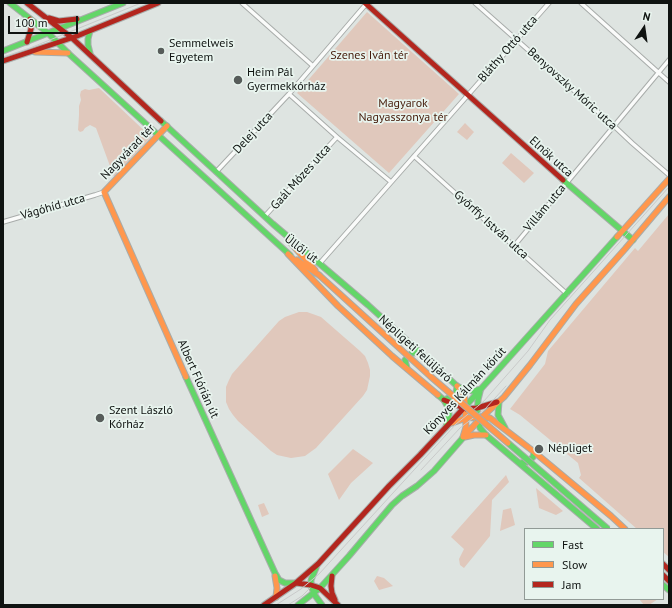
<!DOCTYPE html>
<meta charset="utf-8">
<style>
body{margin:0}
#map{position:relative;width:672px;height:608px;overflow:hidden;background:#dee4e1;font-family:"PT Sans",sans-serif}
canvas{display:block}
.frame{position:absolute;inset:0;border:4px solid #0f1311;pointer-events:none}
.legend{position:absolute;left:524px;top:528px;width:140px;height:72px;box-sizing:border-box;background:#e8f4ee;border:1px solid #919a96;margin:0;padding:5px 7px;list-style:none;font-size:12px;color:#0f1311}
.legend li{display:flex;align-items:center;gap:8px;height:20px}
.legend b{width:20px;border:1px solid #919a96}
.north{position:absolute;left:624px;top:8px;width:40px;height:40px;-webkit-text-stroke:3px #e8f4ee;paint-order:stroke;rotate:13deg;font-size:11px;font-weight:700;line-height:16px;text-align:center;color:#0f1311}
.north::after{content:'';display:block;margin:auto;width:14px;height:18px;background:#0f1311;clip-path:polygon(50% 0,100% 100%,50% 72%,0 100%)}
.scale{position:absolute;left:8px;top:16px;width:70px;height:18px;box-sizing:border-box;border:2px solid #0f1311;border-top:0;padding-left:5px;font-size:12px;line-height:14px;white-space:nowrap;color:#0f1311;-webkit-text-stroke:3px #e8f4ee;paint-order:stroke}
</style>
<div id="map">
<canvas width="672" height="608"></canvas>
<div class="frame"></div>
<ul class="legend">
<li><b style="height:5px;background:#63d668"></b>Fast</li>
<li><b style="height:5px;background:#ff974d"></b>Slow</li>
<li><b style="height:5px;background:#b3261e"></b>Jam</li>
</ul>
<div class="north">N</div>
<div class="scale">100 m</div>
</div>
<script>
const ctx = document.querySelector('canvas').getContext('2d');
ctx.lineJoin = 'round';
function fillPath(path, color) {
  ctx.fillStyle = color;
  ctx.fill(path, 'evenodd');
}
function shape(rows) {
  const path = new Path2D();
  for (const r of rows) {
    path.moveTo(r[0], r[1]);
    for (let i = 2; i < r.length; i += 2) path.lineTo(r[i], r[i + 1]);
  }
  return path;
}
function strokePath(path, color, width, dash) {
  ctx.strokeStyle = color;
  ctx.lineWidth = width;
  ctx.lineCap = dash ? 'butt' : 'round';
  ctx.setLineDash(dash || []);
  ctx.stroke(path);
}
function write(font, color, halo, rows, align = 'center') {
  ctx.font = font + ' "PT Sans",sans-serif';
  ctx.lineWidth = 3.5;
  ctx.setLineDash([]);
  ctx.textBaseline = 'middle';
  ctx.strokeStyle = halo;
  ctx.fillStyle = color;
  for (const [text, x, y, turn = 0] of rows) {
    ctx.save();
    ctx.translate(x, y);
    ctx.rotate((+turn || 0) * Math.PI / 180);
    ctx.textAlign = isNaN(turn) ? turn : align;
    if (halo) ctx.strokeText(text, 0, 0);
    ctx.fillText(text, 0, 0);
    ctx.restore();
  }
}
const green = shape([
 [367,12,459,94,389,173,297,93],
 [99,88,151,137,114,177,96,128,90,125,85,128,83,131,80,132,78,130,79,115,79,106,81,100,80,95,81,91,85,89,89,90],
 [465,123,474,132,467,140,457,132],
 [511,153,534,173,524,183,502,163],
 [669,214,669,557,663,552,663,529,637,529,579,478,581,475,578,463,520,415,510,409,545,364,548,351,635,248,638,251],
 [299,312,307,312,321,317,360,351,365,356,368,363,370,370,370,376,367,390,363,396,316,448,305,456,291,458,277,455,271,451,238,421,233,415,229,409,226,402,226,387,229,380,232,374,279,321,285,317],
 [353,449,373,463,351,483,339,500,328,474],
 [506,475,509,482,492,500,490,536,464,568,460,565,459,559,464,549,451,537],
 [536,488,563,511,556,515,539,508],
 [264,503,269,514,262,517,258,505],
 [511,508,515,525,500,531,503,510],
 [377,576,384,578,393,586,379,590,374,581],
 [639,599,658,599,649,605,644,605]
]);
const street = shape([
 [242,3,313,66],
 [475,3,614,126,632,143,669,175],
 [581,3,669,82],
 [289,94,337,137,391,182],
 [414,156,567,294],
 [216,172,289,94,367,3],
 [265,216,337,137],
 [3,222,95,195,104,192],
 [514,246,669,60],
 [320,263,549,3]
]);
const fast = shape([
 [10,3,48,33,68,53,290,255],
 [90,31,88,39,88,45,90,53],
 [3,51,123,3],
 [161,121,274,225],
 [563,180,633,240],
 [273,224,368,305,457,386,456,393,451,397,444,400,438,395],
 [407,368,405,360,412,353,420,353],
 [186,377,275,573,279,580,285,583,296,583],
 [459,387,466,390,473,391,481,389],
 [480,392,478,400,477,417,480,428,486,435,597,529],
 [444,400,449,409,449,415,446,427],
 [499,402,498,415,505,428],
 [462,410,617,237],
 [520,463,527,462,531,459,533,457,534,453,533,451],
 [316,568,311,580,311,585,314,594,322,605],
 [663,585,669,590],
 [298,605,320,588,349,556,392,505,402,496,417,486,434,471,468,432]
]);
const slow = shape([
 [35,52,68,53],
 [167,126,104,192,186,377],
 [617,237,669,179],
 [288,240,315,270],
 [288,254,338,306,392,356,438,395],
 [297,260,319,275],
 [457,386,464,394,465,402,466,427,463,437],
 [452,423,466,418,482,417,490,418,533,451,611,516,625,529],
 [468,432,482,417,504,397,530,365,576,304,625,249,669,197],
 [465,437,474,435,486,435],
 [275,576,277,588,276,597]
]);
const jam = shape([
 [27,3,72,38,161,121],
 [365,3,563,180],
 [49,18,59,21,77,19],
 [27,42,31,29,30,19],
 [3,61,77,36,158,3],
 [444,400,466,409,477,408,497,402],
 [663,564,669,570],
 [663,575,669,581],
 [332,576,331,586,332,593,335,600],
 [296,583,311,585,320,588,338,605],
 [264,605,296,583,318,564,389,486,420,455,462,410]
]);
const tram = shape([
 [3,57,30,48,141,3],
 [421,470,460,428,485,409,506,386],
 [276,605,301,589,319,574,456,424,484,401,528,351,550,320,669,187],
 [288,605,302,596,310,588]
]);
const fastBridge = shape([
 [508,443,608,529]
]);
const slowBridge = shape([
 [319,275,430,376,508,443]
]);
const markers = [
 [161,51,4,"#575c5a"],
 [238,80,5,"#575c5a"],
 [100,418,5,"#575c5a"],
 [539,449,5,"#575c5a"]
];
const poiNames = [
 ["Semmelweis",169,44],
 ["Egyetem",169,58],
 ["Heim Pál",247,73],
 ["Gyermekkórház",247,87],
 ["Szent László",109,411],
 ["Kórház",109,425],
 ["Népliget",548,449]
];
const streetNames = [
 ["Bláthy Ottó utca",508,49,-49],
 ["Benyovszky Móric utca",572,89,42],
 ["Delej utca",253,133,-47],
 ["Nagyvárad tér",128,152,-46],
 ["Elnök utca",551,157,42],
 ["Gaál Mózes utca",301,177,-48],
 ["Vágóhíd utca",53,207,-16],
 ["Villám utca",545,208,-50],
 ["Győrffy István utca",491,225,42],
 ["Üllői út",301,249,37],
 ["Népligeti felüljáró",415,349,42],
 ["Albert Flórián út",198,379,66],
 ["Könyves Kálmán körút",465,391,-47]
];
const parkNames = [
 ["Szenes Iván tér",369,56],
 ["Magyarok",403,104],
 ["Nagyasszonya tér",403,118]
];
fillPath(green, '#e0c8bc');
strokePath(street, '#a8acaa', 5.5);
strokePath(fast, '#a8acaa', 7);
strokePath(slow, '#a8acaa', 7);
strokePath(jam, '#a8acaa', 7);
strokePath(street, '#fafbfa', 3.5);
strokePath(fast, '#63d668', 5);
strokePath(slow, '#ff974d', 5);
strokePath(jam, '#b3261e', 5);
strokePath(tram, '#c9caca', 1);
strokePath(fastBridge, '#a8acaa', 7, []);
strokePath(slowBridge, '#a8acaa', 7, []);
strokePath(fastBridge, '#63d668', 5);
strokePath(slowBridge, '#ff974d', 5);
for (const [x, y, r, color] of markers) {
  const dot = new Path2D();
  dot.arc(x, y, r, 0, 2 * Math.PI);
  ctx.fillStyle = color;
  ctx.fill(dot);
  strokePath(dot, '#e8f4ee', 1.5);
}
write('12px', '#0f1311', '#e8f4ee', poiNames, 'left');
write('12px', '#0f1311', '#e8f4ee', streetNames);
write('12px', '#461c0b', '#e8f4ee', parkNames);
</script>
